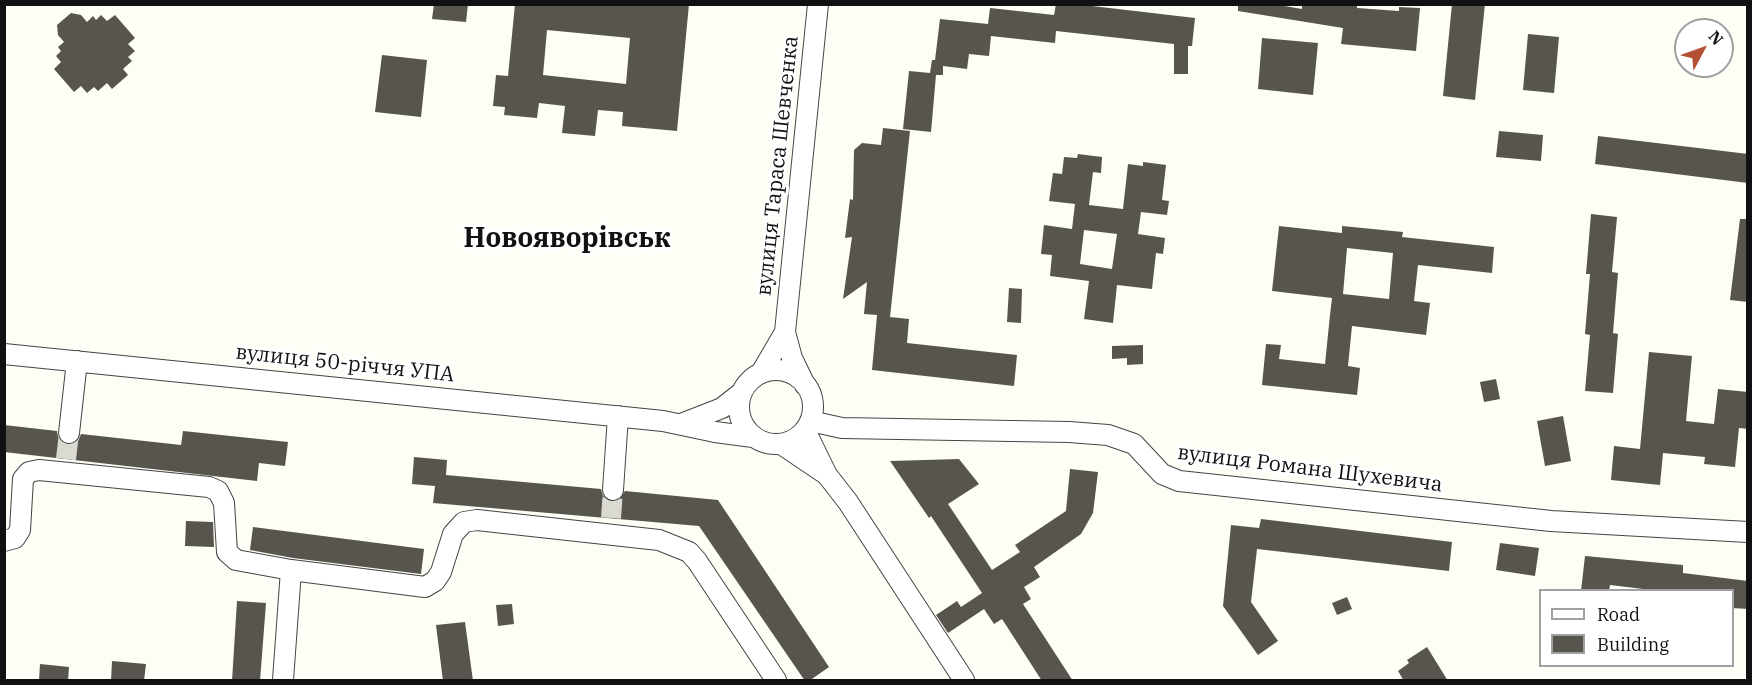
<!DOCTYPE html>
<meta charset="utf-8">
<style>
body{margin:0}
#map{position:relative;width:1752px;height:685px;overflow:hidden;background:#fdfef5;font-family:"IBM Plex Serif",serif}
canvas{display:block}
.frame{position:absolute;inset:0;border:6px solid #111;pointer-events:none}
.legend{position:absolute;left:1539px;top:589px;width:195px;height:78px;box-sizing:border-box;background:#fff;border:2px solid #a0a0a0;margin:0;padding:8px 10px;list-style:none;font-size:18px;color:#111}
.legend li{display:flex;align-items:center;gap:12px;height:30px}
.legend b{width:30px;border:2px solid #a0a0a0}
.north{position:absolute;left:1674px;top:18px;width:60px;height:60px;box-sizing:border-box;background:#fff;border:2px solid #a0a0a0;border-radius:50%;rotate:49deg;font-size:16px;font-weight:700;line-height:24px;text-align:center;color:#111}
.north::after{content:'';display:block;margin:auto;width:21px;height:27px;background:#b44f35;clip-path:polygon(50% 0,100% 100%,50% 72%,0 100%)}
</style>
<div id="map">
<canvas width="1752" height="685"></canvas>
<div class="frame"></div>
<ul class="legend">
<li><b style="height:8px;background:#fff"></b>Road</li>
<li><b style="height:16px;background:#58554e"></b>Building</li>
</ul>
<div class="north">N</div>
</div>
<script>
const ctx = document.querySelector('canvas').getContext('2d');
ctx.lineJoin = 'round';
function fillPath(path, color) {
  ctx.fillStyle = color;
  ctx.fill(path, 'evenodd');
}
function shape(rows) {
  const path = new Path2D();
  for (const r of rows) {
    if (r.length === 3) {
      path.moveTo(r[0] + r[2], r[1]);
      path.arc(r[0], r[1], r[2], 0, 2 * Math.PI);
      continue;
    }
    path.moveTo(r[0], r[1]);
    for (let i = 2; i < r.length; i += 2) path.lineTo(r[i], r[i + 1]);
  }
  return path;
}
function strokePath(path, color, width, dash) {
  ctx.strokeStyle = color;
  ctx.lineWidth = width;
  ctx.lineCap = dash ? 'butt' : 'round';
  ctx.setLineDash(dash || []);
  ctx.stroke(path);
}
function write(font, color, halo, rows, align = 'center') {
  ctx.font = font + ' "IBM Plex Serif",serif';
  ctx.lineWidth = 6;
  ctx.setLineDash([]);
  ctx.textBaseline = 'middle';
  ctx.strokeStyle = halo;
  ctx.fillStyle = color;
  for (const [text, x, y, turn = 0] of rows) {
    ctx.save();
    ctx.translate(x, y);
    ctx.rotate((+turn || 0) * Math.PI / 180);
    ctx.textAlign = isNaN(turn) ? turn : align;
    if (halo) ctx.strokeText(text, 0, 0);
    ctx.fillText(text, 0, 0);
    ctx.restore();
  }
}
const building = shape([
 [434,4,468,4,466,22,432,19],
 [515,4,689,4,677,131,622,126,623,112,598,110,595,136,562,133,565,106,539,103,537,118,504,115,505,107,493,106,496,75,508,76],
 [547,30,630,38,626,84,543,75],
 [1056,4,1075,4,1195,18,1192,46,1188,46,1188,74,1174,74,1174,44,1056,31,1055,43,991,36,989,56,969,54,967,69,943,66,943,75,936,75,931,132,903,129,909,71,930,73,932,60,935,60,940,19,988,24,990,8,1054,15],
 [1238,4,1273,4,1302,9,1302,4,1357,4,1357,8,1399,11,1399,7,1420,8,1416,51,1341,44,1343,28,1238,11],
 [1452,4,1485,4,1475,100,1443,96],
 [71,13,81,15,87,22,93,16,96,20,101,15,107,21,115,15,135,38,128,44,135,51,128,57,132,61,123,69,128,75,112,89,107,83,98,91,94,87,87,93,81,86,74,92,54,69,61,62,56,56,61,51,58,47,64,42,58,35,57,25],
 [1528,34,1559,37,1554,93,1523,90],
 [1262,38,1318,43,1313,95,1258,89],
 [382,55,427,60,421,117,375,112],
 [883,128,910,131,890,317,909,319,907,343,1017,355,1014,386,872,370,877,315,864,314,867,282,843,299,852,237,845,238,850,199,853,200,854,150,862,143,881,145],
 [1499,131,1543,135,1541,161,1496,157],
 [1598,136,1748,154,1748,183,1595,164],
 [1078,154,1102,157,1101,173,1093,172,1089,205,1123,209,1128,164,1143,166,1143,162,1166,165,1162,200,1169,201,1167,215,1141,212,1138,234,1165,238,1163,254,1156,253,1152,289,1117,285,1113,323,1084,319,1089,281,1050,276,1052,255,1041,254,1044,225,1072,229,1075,204,1049,201,1053,173,1062,174,1064,157,1077,158],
 [1084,230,1117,234,1112,269,1080,264],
 [1591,214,1617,217,1612,272,1618,273,1613,333,1618,334,1613,393,1585,391,1590,335,1585,334,1590,274,1586,274],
 [1740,219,1748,219,1748,302,1730,300],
 [1279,226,1342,233,1342,226,1403,232,1402,237,1494,247,1492,273,1418,265,1414,301,1430,303,1426,335,1352,326,1348,366,1360,368,1357,395,1262,385,1266,344,1281,345,1279,359,1325,364,1330,315,1332,298,1272,291],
 [1347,248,1393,253,1389,299,1343,294],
 [1009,288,1022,289,1021,323,1007,322],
 [1143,345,1143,364,1127,365,1127,358,1112,359,1112,346],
 [1649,352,1692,356,1686,421,1714,424,1718,389,1748,392,1748,429,1739,428,1735,467,1704,464,1705,457,1663,453,1660,485,1611,480,1614,446,1640,449],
 [1496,379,1500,399,1484,402,1480,382],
 [1563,416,1571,461,1545,466,1537,421],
 [4,425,57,431,58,437,61,442,68,445,78,441,81,434,181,445,183,431,288,442,285,466,259,463,257,481,4,452],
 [414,457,447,460,446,475,601,489,603,496,612,502,619,500,625,491,718,500,829,667,809,681,805,681,699,526,433,503,435,486,412,484],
 [959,459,979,484,948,504,992,570,1020,552,1015,545,1066,511,1070,469,1098,472,1093,513,1081,534,1034,567,1040,577,1024,587,1031,599,1023,604,1073,681,1042,681,1002,619,994,624,984,609,948,633,936,615,957,601,961,607,982,593,931,516,929,518,890,461],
 [1261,519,1452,542,1449,571,1257,549,1251,602,1278,641,1258,655,1223,606,1231,525,1259,528],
 [186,521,213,522,214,547,185,546],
 [253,527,424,549,421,574,293,558,250,550],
 [1500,543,1539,548,1535,576,1496,570],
 [1585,556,1683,565,1683,573,1748,581,1748,609,1732,608,1732,591,1660,591,1610,585,1609,591,1581,591],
 [1347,597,1352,609,1337,615,1332,603],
 [237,601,266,603,260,681,232,681],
 [512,604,514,624,498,626,496,605],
 [465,622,473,681,443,681,436,625],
 [1427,647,1448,681,1404,681,1398,671,1409,663,1407,660],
 [112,661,146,664,144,681,111,681],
 [40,664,69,667,68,681,39,681]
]);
const minorTunnel = shape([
 [66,459,69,433],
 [611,518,613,490]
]);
const minor = shape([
 [4,354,663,421,715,432,753,437],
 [776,407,37],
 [761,373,785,332],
 [805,385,792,358,785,332,818,4],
 [810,421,842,428,1069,432,1108,435,1134,444,1162,474,1179,481,1551,521,1748,532],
 [681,424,722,408,741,393],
 [805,430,827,475,848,502,964,680],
 [69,433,77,361],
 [781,444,827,475],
 [613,490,618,416],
 [4,541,15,538,20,530,23,479,29,472,39,470,209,487,218,491,224,503,227,552,236,560,291,570,425,587,435,581,441,572,453,534,464,522,477,520,659,540,689,552,697,561,776,680],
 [283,680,291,570]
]);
const streetNames = [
 ["вулиця Тараса Шевченка",778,166,-84],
 ["вулиця 50-річчя УПА",345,364,6],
 ["вулиця Романа Шухевича",1310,469,7]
];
const districtNames = [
 ["Новояворівськ",567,239]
];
fillPath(building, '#58554e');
strokePath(minorTunnel, '#dadad3', 20, [20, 10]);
strokePath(minor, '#444', 22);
strokePath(minor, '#fff', 20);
write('21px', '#111', '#fff', streetNames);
write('bold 27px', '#111', '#fff', districtNames);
</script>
